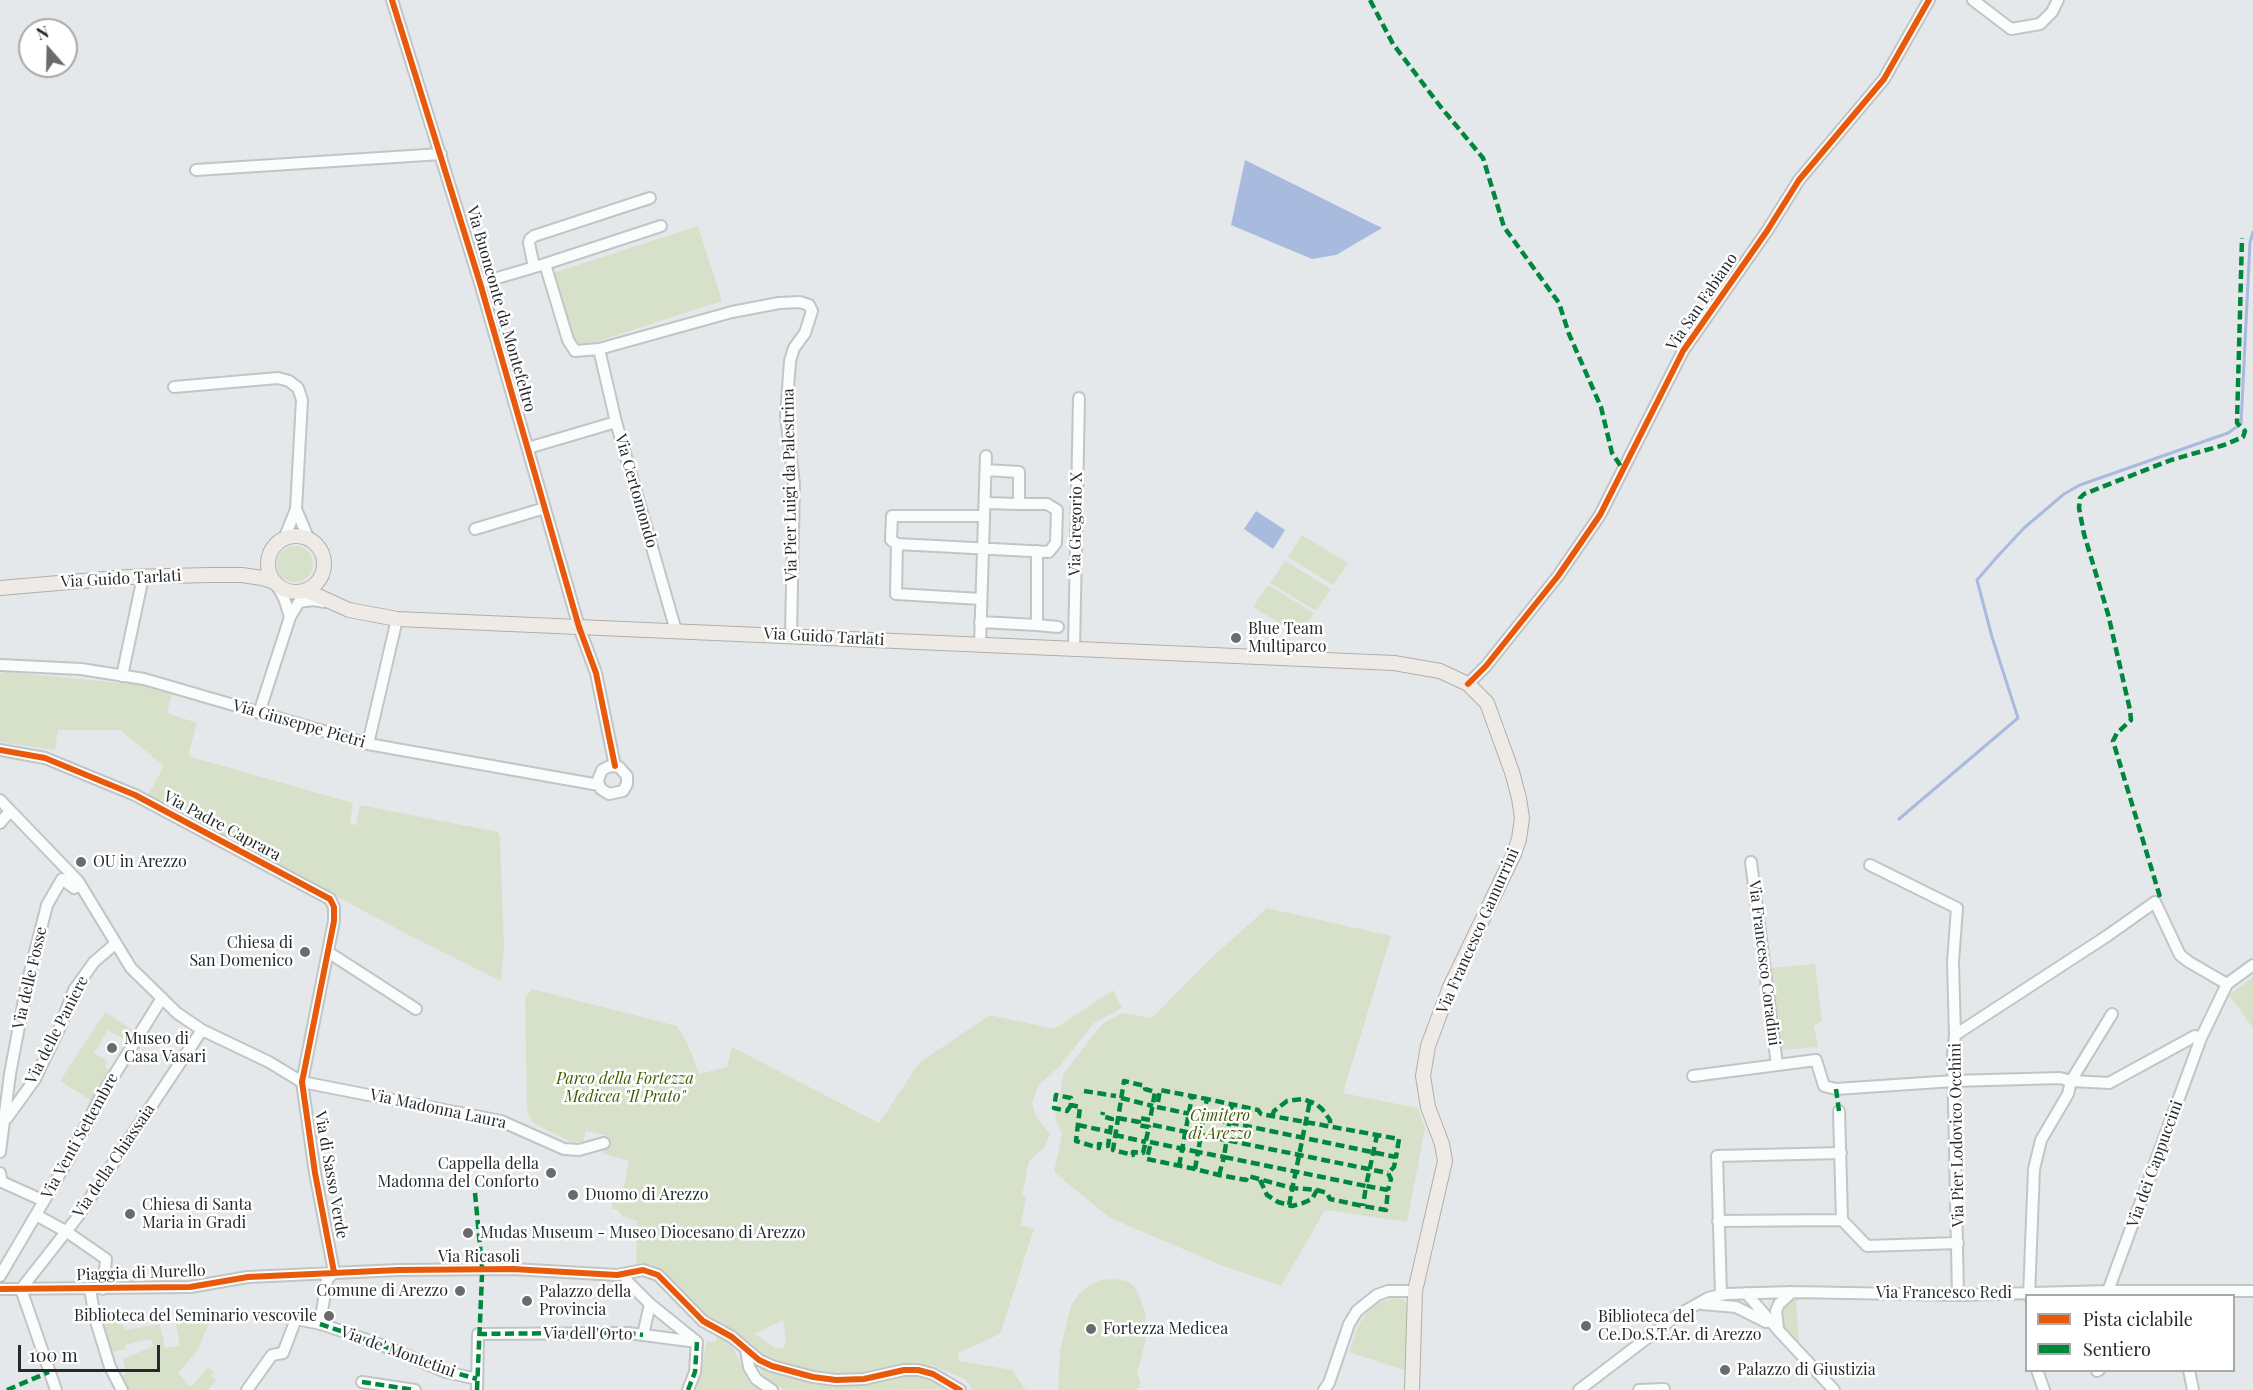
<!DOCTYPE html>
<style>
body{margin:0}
#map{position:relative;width:2253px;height:1390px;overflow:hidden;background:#e5e8ea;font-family:"Playfair Display",serif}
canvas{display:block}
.legend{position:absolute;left:2025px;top:1294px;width:210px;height:78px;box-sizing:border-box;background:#fff;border:2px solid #a8a9a9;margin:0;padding:8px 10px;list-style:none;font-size:18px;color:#262829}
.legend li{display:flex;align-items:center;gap:12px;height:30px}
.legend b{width:30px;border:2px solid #a8a9a9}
.north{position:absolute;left:18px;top:18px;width:60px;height:60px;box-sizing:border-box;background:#fff;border:2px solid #a8a9a9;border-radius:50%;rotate:340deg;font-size:16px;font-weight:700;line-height:24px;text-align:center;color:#262829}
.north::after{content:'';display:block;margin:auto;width:21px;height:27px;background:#696b6d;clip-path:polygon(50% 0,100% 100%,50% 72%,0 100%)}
.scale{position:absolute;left:18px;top:1345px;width:142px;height:27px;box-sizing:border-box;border:3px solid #262829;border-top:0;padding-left:8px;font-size:18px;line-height:21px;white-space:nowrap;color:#262829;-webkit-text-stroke:4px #fff;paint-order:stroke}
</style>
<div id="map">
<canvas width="2253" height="1390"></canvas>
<ul class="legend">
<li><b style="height:8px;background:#e8590c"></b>Pista ciclabile</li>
<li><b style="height:8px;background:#00873e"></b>Sentiero</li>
</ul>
<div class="north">N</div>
<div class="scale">100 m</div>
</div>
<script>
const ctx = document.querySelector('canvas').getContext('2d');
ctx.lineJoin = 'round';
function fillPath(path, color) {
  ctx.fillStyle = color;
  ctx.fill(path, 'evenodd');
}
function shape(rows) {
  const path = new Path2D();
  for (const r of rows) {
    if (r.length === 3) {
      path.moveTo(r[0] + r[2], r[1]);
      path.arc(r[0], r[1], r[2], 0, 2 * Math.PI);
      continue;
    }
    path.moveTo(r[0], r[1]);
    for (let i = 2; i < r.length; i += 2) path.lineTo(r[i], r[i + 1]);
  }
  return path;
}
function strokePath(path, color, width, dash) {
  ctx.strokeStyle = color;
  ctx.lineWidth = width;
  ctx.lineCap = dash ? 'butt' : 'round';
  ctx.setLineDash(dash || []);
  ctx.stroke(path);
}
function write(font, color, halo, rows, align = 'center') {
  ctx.font = font + ' "Playfair Display",serif';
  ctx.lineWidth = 5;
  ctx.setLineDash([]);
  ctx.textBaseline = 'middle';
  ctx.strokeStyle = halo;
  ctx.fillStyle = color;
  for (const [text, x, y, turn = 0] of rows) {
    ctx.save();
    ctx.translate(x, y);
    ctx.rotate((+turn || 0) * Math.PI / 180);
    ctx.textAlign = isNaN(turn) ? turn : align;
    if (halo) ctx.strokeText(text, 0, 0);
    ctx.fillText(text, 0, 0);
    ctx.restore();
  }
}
const green = shape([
 [698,226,722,301,577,348,553,273],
 [1302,535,1348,563,1333,585,1288,557],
 [295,564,18],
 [1285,561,1331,589,1316,611,1270,583],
 [1268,585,1314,613,1299,635,1253,607],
 [7,672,143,685,172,693,167,713,197,723,188,756,353,803,350,824,356,825,360,805,498,832,500,838,504,948,501,981,403,932,148,795,164,766,120,730,58,730,55,750,0,742,0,673],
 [1267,908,1391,936,1343,1093,1418,1108,1425,1128,1407,1222,1325,1210,1281,1286,1218,1264,1110,1218,1054,1172,1062,1134,1055,1118,1064,1073,1102,1024,1122,1013,1152,1018,1208,961],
 [1815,964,1822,1021,1814,1026,1818,1047,1782,1050,1771,968],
 [2253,977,2253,1028,2229,995],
 [532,989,677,1026,687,1042,699,1074,727,1067,732,1047,879,1123,919,1063,990,1015,1054,1029,1113,990,1122,1008,1094,1023,1060,1066,1038,1086,1032,1103,1036,1116,1050,1134,1044,1148,1029,1161,1022,1196,1026,1197,1021,1225,1034,1229,1000,1334,958,1353,959,1361,1012,1370,1026,1390,973,1390,965,1379,932,1365,918,1370,864,1379,772,1366,703,1321,658,1275,636,1272,637,1221,622,1216,616,1209,612,1209,613,1199,619,1203,625,1200,626,1193,623,1191,629,1161,603,1154,605,1135,586,1131,583,1142,571,1142,543,1128,534,1123,529,1116,527,1109,525,998],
 [783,1320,786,1343,783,1348,775,1348,755,1334],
 [105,1012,137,1033,130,1043,108,1030,94,1053,108,1062,105,1067,112,1072,92,1101,60,1081],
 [1115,1279,1127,1281,1136,1288,1145,1312,1146,1338,1137,1375,1140,1379,1140,1387,1136,1390,1058,1390,1060,1351,1071,1305,1079,1294,1088,1286,1101,1280],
 [1803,1297,1796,1302,1799,1342,1797,1344,1781,1326,1780,1309,1785,1303,1795,1298],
 [1394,1298,1402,1299,1408,1304,1407,1371,1349,1352,1358,1326,1365,1315,1375,1305,1383,1301],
 [111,1310,113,1319,118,1319,126,1330,160,1324,165,1348,180,1346,176,1324,201,1314,211,1317,198,1350,178,1373,191,1387,208,1367,214,1372,211,1376,216,1380,208,1390,124,1390,118,1377,126,1374,123,1359,154,1346,151,1339,125,1345,126,1349,108,1353,99,1325,106,1324,105,1311],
 [717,1334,730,1342,750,1384,763,1390,697,1390,707,1341,716,1342],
 [759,1364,797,1377,917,1374,931,1377,954,1389,785,1390,765,1379,759,1368]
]);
const water = shape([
 [1245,160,1382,228,1336,255,1312,259,1231,225],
 [1256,511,1285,530,1273,549,1244,529]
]);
const stream = shape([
 [1899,819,2018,718,1992,637,1977,580,1997,557,2024,528,2064,494,2080,485,2228,433,2241,424,2250,242,2253,232]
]);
const minor = shape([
 [392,0,480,283,579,627,596,673,615,766],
 [1973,0,2011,29,2040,24,2052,12,2058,0],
 [196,170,441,154],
 [545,264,661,226],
 [534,267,529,243,530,239,534,236,650,198],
 [480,283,545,264,568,340,575,351,599,349,732,312,779,303,800,302,809,305,812,311,805,333,794,348,790,361,786,416,794,484,791,635],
 [599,349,616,422,676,631],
 [174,387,278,378,289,381,298,388,302,400,296,509,284,539],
 [528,448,616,422],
 [985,503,1019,504,1019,472,986,470],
 [296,509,309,540],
 [475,529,545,508],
 [897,544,891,540,892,516,984,516],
 [275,582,284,598,290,617],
 [981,599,896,594,897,544,1049,552,1056,543,1057,510,1047,504,1019,504],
 [980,622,1037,625,1037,551],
 [1037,625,1058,627],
 [980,644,986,456],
 [1074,649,1079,398],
 [0,665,81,669,144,679,368,744,599,785,601,789,609,794,623,791,627,784,627,776,619,767,610,766,602,770,598,780,599,785],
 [122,676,143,577],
 [1468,684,1486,666,1558,576,1600,515,1683,351,1767,231,1799,180,1884,79,1929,0],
 [259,713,290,617,299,602,313,600,325,602],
 [368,744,397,619],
 [0,750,45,758,135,795,330,899,334,907,334,921,302,1082,315,1173,334,1272],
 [0,800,78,881,131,968,177,1013,202,1030,269,1062,302,1082,501,1121,564,1149,579,1150,604,1143],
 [0,823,10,811],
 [1751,862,1777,1065],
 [1870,865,1957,908,1953,962,1955,1035],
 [328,952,416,1009],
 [1693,1076,1816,1060,1824,1086,1836,1089,1954,1081,2060,1078,2071,1081,2109,1083,2195,1036,2201,1038],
 [1839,1111,1842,1220],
 [7,1118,35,1079,60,1027,74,990,94,962,115,944],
 [0,1152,10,1074,27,984,47,905,62,879,74,888,80,884],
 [0,1173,2,1182,44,1201],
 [36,1215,67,1232,106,1259,103,1289],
 [1718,1221,1842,1220,1867,1246,1958,1243],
 [625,1275,627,1281,650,1304,697,1342],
 [0,1276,68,1160,100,1098,162,998],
 [0,1289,190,1287,248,1277,398,1270,513,1269,617,1275,643,1270,658,1275,703,1321,732,1337,759,1360,772,1366,813,1377,836,1380,864,1379,904,1370,918,1370,933,1374,960,1390],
 [21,1289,76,1219,202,1030],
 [21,1289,56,1390],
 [90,1289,95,1318,110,1367,122,1390],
 [2108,1291,2201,1038,2227,984,2253,965],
 [1746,1293,1779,1331,1834,1390],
 [1721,1295,1717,1156,1841,1153],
 [1958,1295,1953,1054,1955,1035,2107,936,2155,902,2180,955,2189,962,2227,984],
 [2029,1296,2034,1169,2041,1140,2068,1094,2071,1081,2112,1014],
 [1702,1304,1736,1307,1766,1322],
 [320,1324,327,1280,334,1272],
 [1778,1328,1776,1311,1779,1304,1792,1292],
 [643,1335,650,1304],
 [746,1350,749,1367,756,1379,772,1390],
 [2037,1370,2044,1390],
 [2189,1370,2193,1390],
 [2097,1371,2099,1370],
 [362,1382,415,1390],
 [247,1390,272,1355,283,1353,296,1319,321,1324,379,1344,446,1372,477,1379],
 [477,1390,478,1334,628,1333,697,1342],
 [688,1390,695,1372,697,1342],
 [1324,1390,1329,1383,1349,1324,1357,1311,1377,1295,1388,1291,1415,1291],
 [1579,1390,1676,1316,1708,1298,1726,1294,1792,1292,1958,1295,2108,1291,2253,1291],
 [1639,1390,1664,1389]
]);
const major = shape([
 [296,564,28],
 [0,588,128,577,210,575,242,575,262,578,275,582],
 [305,590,349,610,397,619,1394,663,1440,671,1468,684,1487,703,1512,772,1519,798,1522,818,1519,839,1514,854,1450,987,1428,1046,1423,1076,1428,1107,1442,1144,1445,1161,1415,1291,1412,1390]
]);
const quiet = shape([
 [1370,0,1393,44,1440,106,1483,158,1504,227,1559,303,1569,334,1601,407,1612,453,1624,471],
 [2160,897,2113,741,2117,733,2131,720,2130,710,2108,614,2084,534,2079,508,2080,498,2084,494,2171,460,2224,445,2243,437,2245,431,2237,423,2242,238],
 [1836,1089,1839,1111],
 [1084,1091,1116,1096],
 [1121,1098,1153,1106],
 [1158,1102,1160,1090,1207,1099],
 [1232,1104,1224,1157,1366,1186,1377,1135],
 [1071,1105,1067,1111,1054,1108,1056,1095,1071,1098,1071,1105,1080,1107,1076,1141,1099,1148,1099,1144,1108,1146,1112,1119,1102,1116,1103,1112],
 [1157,1107,1195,1115],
 [1272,1116,1274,1111,1287,1101,1303,1099,1316,1104,1322,1109,1330,1120,1330,1127],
 [1203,1117,1207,1099,1258,1110,1261,1114,1399,1139,1396,1157],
 [1118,1118,1139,1122,1138,1125,1149,1127,1143,1153,1133,1152,1133,1155,1113,1150,1124,1081,1145,1086,1145,1089,1155,1092,1150,1120,1140,1118,1139,1122],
 [1078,1125,1110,1132],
 [1153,1125,1201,1135,1203,1117,1396,1157,1394,1167,1388,1173,1391,1179,1388,1190],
 [1115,1135,1146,1142],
 [1150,1142,1198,1152,1201,1135,1388,1173],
 [1150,1146,1147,1159,1195,1169],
 [1179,1166,1192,1096],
 [1219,1175,1224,1157,1198,1152,1195,1169,1219,1175,1246,1180,1248,1176,1292,1188,1317,1190,1327,1193,1330,1199,1363,1206,1386,1210,1388,1190,1366,1186,1363,1206],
 [1260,1180,1267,1195,1278,1202,1292,1206,1303,1203,1312,1199,1317,1190],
 [475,1193,482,1267],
 [1289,1205,1310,1101],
 [320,1324,379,1344,424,1364,477,1379],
 [478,1334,573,1333,628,1333,643,1335],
 [362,1382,415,1390],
 [7,1390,49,1372],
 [477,1390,482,1275],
 [688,1390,695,1372,697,1342]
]);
const cycleway = shape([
 [392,0,480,283,579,627,596,673,615,766],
 [1468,684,1486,666,1558,576,1600,515,1683,351,1767,231,1799,180,1884,79,1929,0],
 [0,750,45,758,135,795,330,899,334,907,334,921,302,1082,315,1173,334,1272],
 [0,1289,190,1287,248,1277,398,1270,513,1269,617,1275,643,1270,658,1275,703,1321,732,1337,759,1360,772,1366,813,1377,836,1380,864,1379,904,1370,918,1370,933,1374,960,1390]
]);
const markers = [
 [1236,638,6,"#696b6d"],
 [81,862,6,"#696b6d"],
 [305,952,6,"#696b6d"],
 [112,1048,6,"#696b6d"],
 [551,1173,6,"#696b6d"],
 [573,1195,6,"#696b6d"],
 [130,1214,6,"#696b6d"],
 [468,1233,6,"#696b6d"],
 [460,1291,6,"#696b6d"],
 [527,1301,6,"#696b6d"],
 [329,1316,6,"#696b6d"],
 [1586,1326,6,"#696b6d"],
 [1091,1329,6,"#696b6d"],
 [1725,1370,6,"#696b6d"]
];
const streetNames = [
 ["Via San Fabiano",1702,302,-56],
 ["Via Buonconte da Montefeltro",501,309,74],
 ["Via Pier Luigi da Palestrina",790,485,-91],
 ["Via Certomondo",636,491,74],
 ["Via Gregorio X",1076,524,-89],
 ["Via Guido Tarlati",121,579,-3],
 ["Via Guido Tarlati",824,637,3],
 ["Via Giuseppe Pietri",299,724,16],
 ["Via Padre Caprara",222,826,28],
 ["Via Francesco Gamurrini",1478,931,-66],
 ["Via Francesco Coradini",1764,963,83],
 ["Via delle Fosse",30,978,-77],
 ["Via delle Paniere",57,1030,-63],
 ["Via Madonna Laura",438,1109,12],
 ["Via Pier Lodovico Occhini",1957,1135,-91],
 ["Via Venti Settembre",80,1136,-61],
 ["Via della Chiassaia",114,1161,-56],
 ["Via dei Cappuccini",2155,1164,-70],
 ["Via di Sasso Verde",331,1175,80],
 ["Via Ricasoli",479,1257],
 ["Piaggia di Murello",141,1273,-2],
 ["Via Francesco Redi",1944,1293],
 ["Via dell'Orto",588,1334,1],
 ["Via de' Montetini",398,1352,20]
];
const poiNames = [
 ["Blue Team",1248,629],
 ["Multiparco",1248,647],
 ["OU in Arezzo",93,862],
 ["Chiesa di",293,943,"right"],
 ["San Domenico",293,961,"right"],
 ["Museo di",124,1039],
 ["Casa Vasari",124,1057],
 ["Cappella della",539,1164,"right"],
 ["Madonna del Conforto",539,1182,"right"],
 ["Duomo di Arezzo",585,1195],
 ["Chiesa di Santa",142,1205],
 ["Maria in Gradi",142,1223],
 ["Mudas Museum - Museo Diocesano di Arezzo",480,1233],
 ["Comune di Arezzo",448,1291,"right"],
 ["Palazzo della",539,1292],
 ["Provincia",539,1310],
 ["Biblioteca del Seminario vescovile",317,1316,"right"],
 ["Biblioteca del",1598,1317],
 ["Ce.Do.S.T.Ar. di Arezzo",1598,1335],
 ["Fortezza Medicea",1103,1329],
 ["Palazzo di Giustizia",1737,1370]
];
const parkNames = [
 ["Parco della Fortezza",625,1079],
 ["Medicea \"Il Prato\"",625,1097],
 ["Cimitero",1220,1116],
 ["di Arezzo",1220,1134]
];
fillPath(green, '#d7e1ca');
fillPath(water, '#a9badf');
strokePath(stream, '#a9badf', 3);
strokePath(minor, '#c2c5c6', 14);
strokePath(major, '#b2aea7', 16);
strokePath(minor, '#fbfcfc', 10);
strokePath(major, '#eeebe7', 14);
strokePath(quiet, '#00873e', 4.5, [9, 4.5]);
strokePath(cycleway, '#e8590c', 6);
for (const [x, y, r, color] of markers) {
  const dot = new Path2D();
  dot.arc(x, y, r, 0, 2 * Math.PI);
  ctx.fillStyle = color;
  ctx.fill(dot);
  strokePath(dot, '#fff', 2);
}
write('16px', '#262829', '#fff', streetNames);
write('16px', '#262829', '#fff', poiNames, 'left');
write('italic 16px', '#435a01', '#fff', parkNames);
</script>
